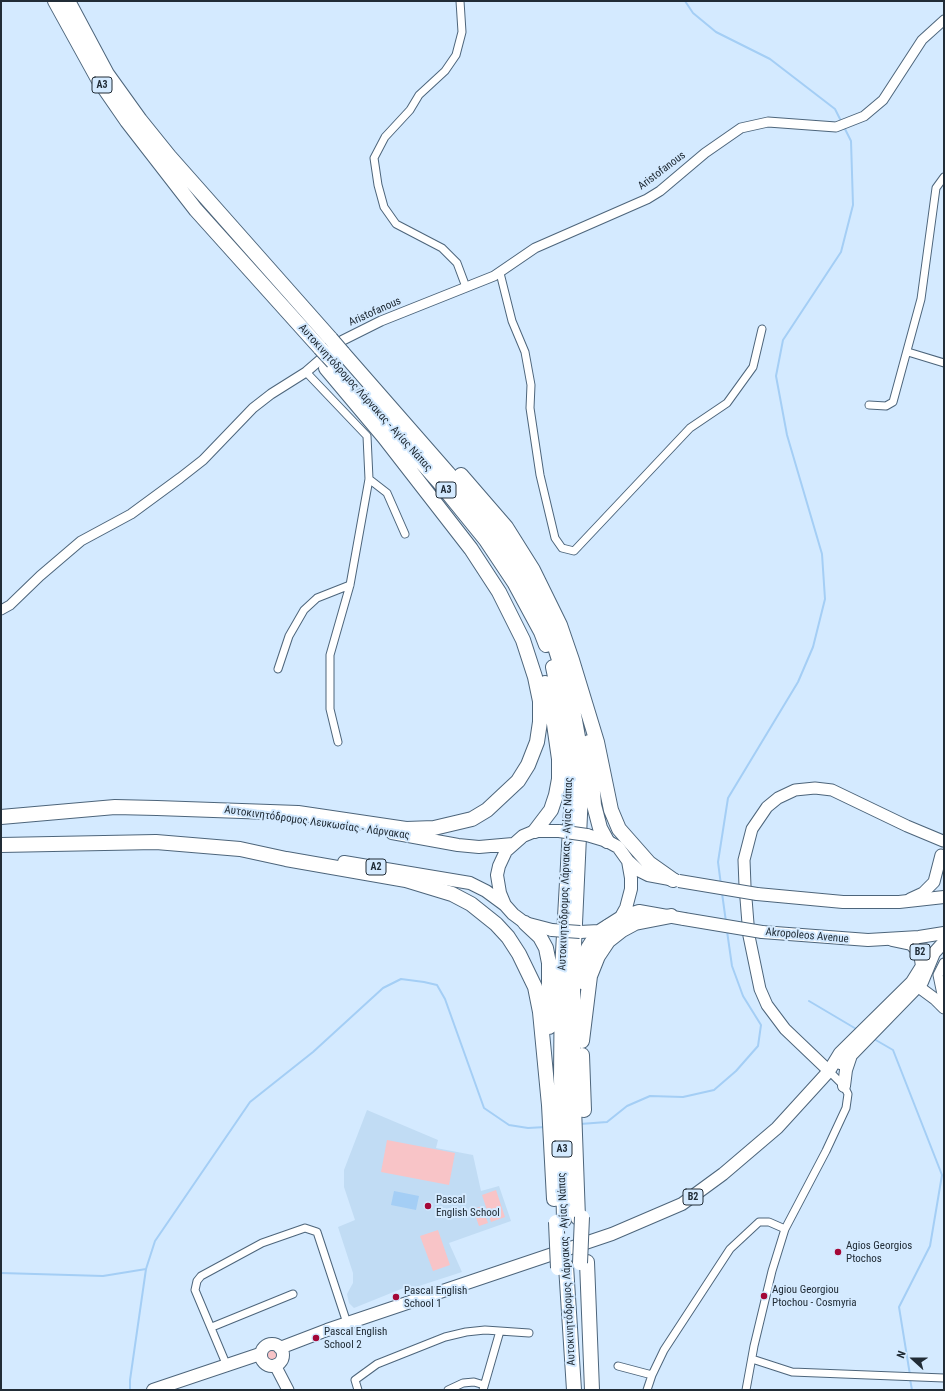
<!DOCTYPE html>
<meta charset="utf-8">
<style>
body{margin:0}
#map{position:relative;width:945px;height:1391px;overflow:hidden;background:#d4eaff;font-family:"Roboto Condensed",sans-serif}
canvas{display:block}
.frame{position:absolute;inset:0;border:2px solid #212c36;pointer-events:none}
.north{position:absolute;left:893px;top:1339px;width:40px;height:40px;-webkit-text-stroke:3px #d4eaff;paint-order:stroke;rotate:291deg;font-size:11px;font-weight:700;line-height:16px;text-align:center;color:#212c36}
.north::after{content:'';display:block;margin:auto;width:14px;height:18px;background:#212c36;clip-path:polygon(50% 0,100% 100%,50% 72%,0 100%)}
</style>
<div id="map">
<canvas width="945" height="1391"></canvas>
<div class="frame"></div>
<div class="north">N</div>
</div>
<script>
const ctx = document.querySelector('canvas').getContext('2d');
ctx.lineJoin = 'round';
function fillPath(path, color) {
  ctx.fillStyle = color;
  ctx.fill(path, 'evenodd');
}
function shape(rows) {
  const path = new Path2D();
  for (const r of rows) {
    if (r.length === 3) {
      path.moveTo(r[0] + r[2], r[1]);
      path.arc(r[0], r[1], r[2], 0, 2 * Math.PI);
      continue;
    }
    path.moveTo(r[0], r[1]);
    for (let i = 2; i < r.length; i += 2) path.lineTo(r[i], r[i + 1]);
  }
  return path;
}
function strokePath(path, color, width, dash) {
  ctx.strokeStyle = color;
  ctx.lineWidth = width;
  ctx.lineCap = dash ? 'butt' : 'round';
  ctx.setLineDash(dash || []);
  ctx.stroke(path);
}
function write(font, color, halo, rows, align = 'center') {
  ctx.font = font + ' "Roboto Condensed",sans-serif';
  ctx.lineWidth = 4;
  ctx.setLineDash([]);
  ctx.textBaseline = 'middle';
  ctx.strokeStyle = halo;
  ctx.fillStyle = color;
  for (const [text, x, y, turn = 0] of rows) {
    ctx.save();
    ctx.translate(x, y);
    ctx.rotate((+turn || 0) * Math.PI / 180);
    ctx.textAlign = isNaN(turn) ? turn : align;
    if (halo) ctx.strokeText(text, 0, 0);
    ctx.fillText(text, 0, 0);
    ctx.restore();
  }
}
const built = shape([
 [367,1110,438,1140,436,1148,473,1155,481,1191,499,1186,511,1221,449,1243,462,1272,416,1287,406,1287,354,1308,349,1303,347,1294,353,1283,353,1273,338,1227,355,1220,344,1187,344,1170]
]);
const green = shape([
 [387,1140,455,1153,449,1185,381,1172],
 [496,1190,505,1217,491,1222,482,1195],
 [482,1206,488,1223,479,1226,473,1209],
 [438,1230,450,1265,433,1271,420,1236],
 [272,1355,6]
]);
const water = shape([
 [394,1191,419,1196,416,1210,391,1205]
]);
const stream = shape([
 [685,1,693,13,716,32,770,59,835,109,841,121],
 [721,885,718,862,728,798,798,682,813,647,825,599,822,554,787,435,776,376,783,340,841,252,853,205,851,141,844,127],
 [722,893,726,922],
 [809,1001,858,1030],
 [874,1039,893,1050,942,1175,930,1246,899,1307,910,1375],
 [580,1124,607,1122,627,1106,650,1096,683,1097,714,1090,736,1071,758,1046,761,1025,743,996,732,966,727,931],
 [1,1273,103,1276,146,1269,155,1241,250,1102,313,1052,383,988,401,979,424,982,437,985,445,999,484,1108,509,1125,528,1128,546,1127],
 [910,1379,912,1390],
 [130,1390,130,1380,146,1269]
]);
const minor = shape([
 [460,1,462,32,456,55,445,71,419,95,410,110,385,137,374,158,378,185,384,207,396,224,442,248,457,263,466,287],
 [500,273,512,321,525,352,531,385,530,408,540,475,555,538,562,548,574,551,690,428,727,403,753,367,762,329],
 [908,352,944,363],
 [306,372,367,436,369,479,350,585,330,655,330,709,338,742],
 [869,405,886,406,893,402,921,299,936,188,944,177],
 [369,479,387,493,405,534],
 [278,669,289,636,304,610,317,598,350,585],
 [212,1327,293,1294],
 [752,1359,792,1372,944,1378],
 [227,1366,195,1290,197,1281,201,1276,262,1243,305,1228,317,1232,347,1323],
 [618,1366,652,1375],
 [358,1390,355,1380,377,1364,445,1337,466,1332,485,1330,529,1333],
 [448,1390,463,1383,474,1382,484,1385],
 [483,1390,500,1331],
 [647,1390,652,1375,664,1350,730,1249,759,1222,769,1222,785,1229],
 [746,1390,754,1346,772,1271,785,1229,826,1151,846,1108,848,1094,844,1086,829,1071]
]);
const tertiary = shape([
 [1,610,10,605,40,576,81,541,131,514,180,478,203,460,253,408,271,394,306,372,343,340,381,321,494,276,535,248,647,199,660,191,705,153,741,128,768,122,836,127,864,116,883,100,922,40,944,20],
 [944,963,938,975,944,1004]
]);
const secondary = shape([
 [910,899,923,893,934,882,941,855],
 [912,982,935,999,944,1008],
 [829,1071,785,1029,767,1005,760,989,749,936,745,886,744,860,752,829,767,807,778,798,795,790,815,788,832,790,907,826,943,841],
 [275,1365,288,1390]
]);
const primary = shape([
 [840,1063,852,1054,922,982,934,953,944,942],
 [844,1086,846,1070,851,1055],
 [272,1355,11],
 [280,1348,327,1330,612,1234,682,1204,723,1174,777,1128,829,1071,840,1053,912,982,922,966,920,953,911,944,892,940],
 [153,1390,260,1354]
]);
const trunk = shape([
 [392,833,458,845,479,847,513,844],
 [628,861,638,870,648,875,675,880],
 [344,862,470,883,486,891,505,905],
 [757,894,843,902,899,902,944,897],
 [621,917,639,911,684,919],
 [552,930,525,923,513,914,505,905,500,893,497,875,499,866,506,851,523,836,535,831,559,831],
 [580,932,599,931,621,917,626,908,631,889,631,878,628,861,618,847,607,841,587,835],
 [762,932,868,940,919,937,944,933]
]);
const motorway = shape([
 [55,1,98,79,127,121,196,210,320,348],
 [68,1,107,74,140,120,169,156,331,339],
 [343,353,448,473,497,533,525,576,549,628,571,698,578,737,581,793,573,967,573,1079,578,1218],
 [362,396,439,482,486,540,514,582,541,632,546,645],
 [461,475,506,527,533,570,560,625,572,660,597,742,611,810,619,829,649,863,673,880],
 [553,667,568,738,572,794,562,970,561,1078,564,1220],
 [589,742,594,805,600,828,607,841],
 [1,817,115,807,157,808,298,813,406,829,434,828,472,819,487,810,518,781,528,765,537,742,540,722,540,701,535,677,523,640,499,592,471,549,384,437,326,368],
 [535,831,551,810,556,795,559,779,559,759,552,710,545,683],
 [1,845,156,842,240,849,286,859,406,880,452,894,471,904,496,924,508,937,519,954,535,987,540,1012,549,1105,554,1199],
 [525,923,540,937,546,948,549,963,549,1027],
 [582,982,584,959,588,948,595,937,609,926],
 [582,1041,590,976,598,956,608,941,622,930,635,923,671,916],
 [582,1055,584,1110],
 [587,1262,592,1390],
 [566,1266,574,1390]
]);
const trunkBridge = shape([
 [559,831,587,835],
 [679,881,757,894],
 [684,919,762,932],
 [552,930,580,932]
]);
const motorwayBridge = shape([
 [331,339,343,353],
 [320,348,333,362],
 [556,1222,558,1268],
 [580,1263,582,1217]
]);
const markers = [
 [428,1206,4,"#a40737"],
 [838,1252,4,"#a40737"],
 [764,1296,4,"#a40737"],
 [396,1297,4,"#a40737"],
 [316,1338,4,"#a40737"]
];
const shields = [
 [102,85,20],
 [446,490,20],
 [376,867,20],
 [920,952,20],
 [562,1149,20],
 [693,1197,20]
];
const shieldNames = [
 ["A3",102,85],
 ["A3",446,490],
 ["A2",376,867],
 ["B2",920,952],
 ["A3",562,1149],
 ["B2",693,1197]
];
const streetNames = [
 ["Aristofanous",662,171,-37],
 ["Aristofanous",375,312,-24],
 ["Αυτοκινητόδρομος Λάρνακας - Αγίας Νάπας",365,398,48],
 ["Αυτοκινητόδρομος Λευκωσίας - Λάρνακας",317,823,8],
 ["Αυτοκινητόδρομος Λάρνακας - Αγίας Νάπας",566,874,-88],
 ["Akropoleos Avenue",807,936,5],
 ["Αυτοκινητόδρομος Λάρνακας - Αγίας Νάπας",567,1269,-93]
];
const poiNames = [
 ["Pascal",436,1200],
 ["English School",436,1213],
 ["Agios Georgios",846,1246],
 ["Ptochos",846,1259],
 ["Agiou Georgiou",772,1290],
 ["Ptochou - Cosmyria",772,1303],
 ["Pascal English",404,1291],
 ["School 1",404,1304],
 ["Pascal English",324,1332],
 ["School 2",324,1345]
];
fillPath(built, '#c1dcf4');
fillPath(green, '#f8c4c7');
fillPath(water, '#a4cef5');
strokePath(stream, '#a4cef5', 2);
strokePath(minor, '#4d657b', 9);
strokePath(tertiary, '#4d657b', 11);
strokePath(secondary, '#4d657b', 13);
strokePath(primary, '#4d657b', 14);
strokePath(trunk, '#4d657b', 14);
strokePath(motorway, '#4d657b', 16);
strokePath(minor, '#fff', 7);
strokePath(tertiary, '#fff', 9);
strokePath(secondary, '#fff', 11);
strokePath(primary, '#fff', 12);
strokePath(trunk, '#fff', 12);
strokePath(motorway, '#fff', 14);
strokePath(trunkBridge, '#4d657b', 14, []);
strokePath(motorwayBridge, '#4d657b', 16, []);
strokePath(trunkBridge, '#fff', 12);
strokePath(motorwayBridge, '#fff', 14);
for (const [x, y, r, color] of markers) {
  const dot = new Path2D();
  dot.arc(x, y, r, 0, 2 * Math.PI);
  ctx.fillStyle = color;
  ctx.fill(dot);
  strokePath(dot, '#d4eaff', 1.5);
}
for (const [x, y, w] of shields) {
  const box = new Path2D();
  box.roundRect(x - w / 2, y - 8, w, 16, 3);
  ctx.fillStyle = '#d4eaff';
  ctx.fill(box);
  strokePath(box, '#212c36', 1);
}
write('bold 10px', '#212c36', null, shieldNames);
write('11px', '#212c36', '#d4eaff', streetNames);
write('11px', '#212c36', '#d4eaff', poiNames, 'left');
</script>
